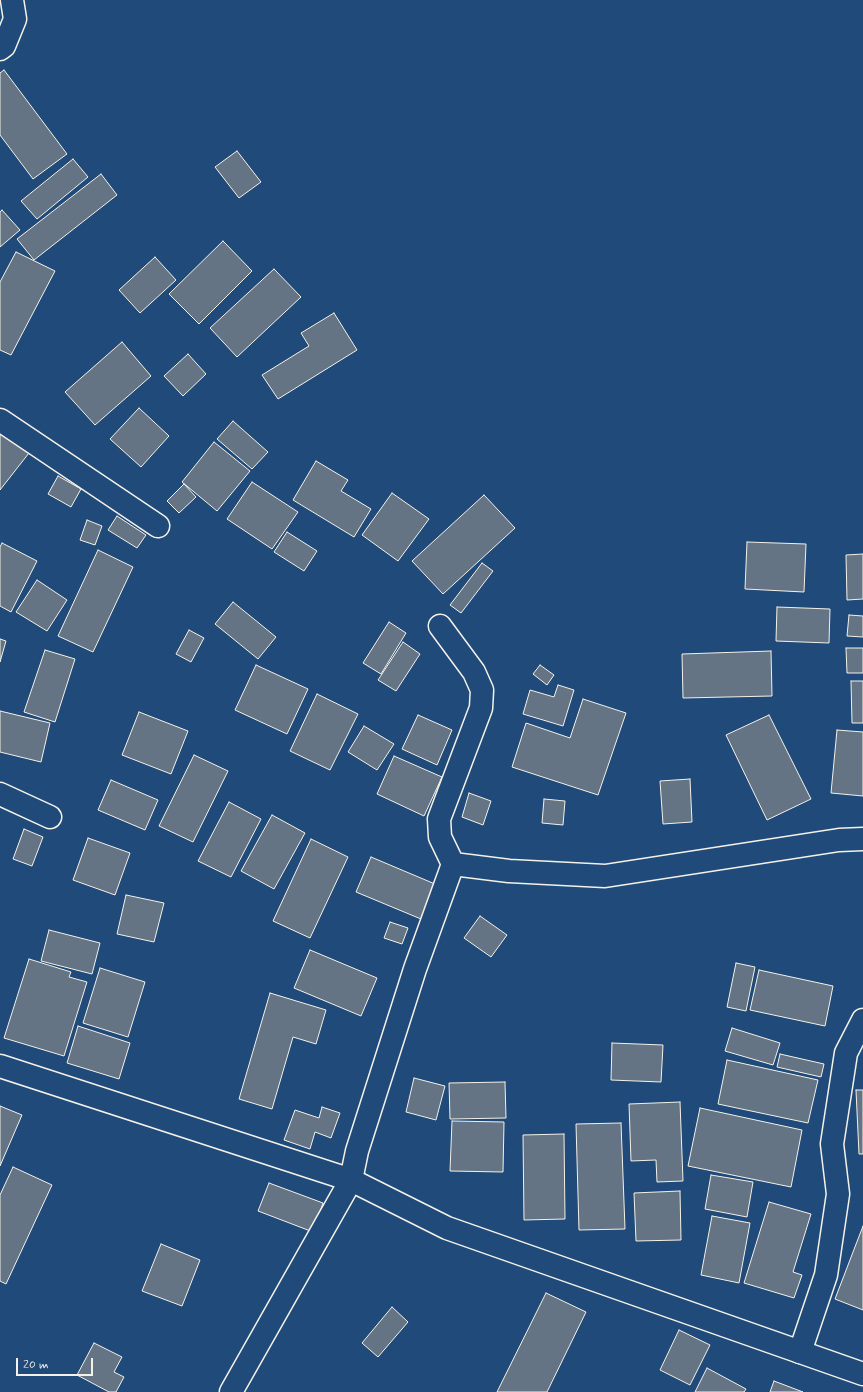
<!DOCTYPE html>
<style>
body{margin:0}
#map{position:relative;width:863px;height:1392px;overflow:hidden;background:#1f4a7a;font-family:Mynerve,sans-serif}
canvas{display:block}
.scale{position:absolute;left:16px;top:1358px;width:77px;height:18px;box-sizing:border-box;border:2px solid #f4f1e8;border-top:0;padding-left:5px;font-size:12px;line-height:14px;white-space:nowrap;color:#f4f1e8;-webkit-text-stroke:3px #1f4a7a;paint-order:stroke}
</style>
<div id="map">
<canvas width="863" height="1392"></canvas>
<div class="scale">20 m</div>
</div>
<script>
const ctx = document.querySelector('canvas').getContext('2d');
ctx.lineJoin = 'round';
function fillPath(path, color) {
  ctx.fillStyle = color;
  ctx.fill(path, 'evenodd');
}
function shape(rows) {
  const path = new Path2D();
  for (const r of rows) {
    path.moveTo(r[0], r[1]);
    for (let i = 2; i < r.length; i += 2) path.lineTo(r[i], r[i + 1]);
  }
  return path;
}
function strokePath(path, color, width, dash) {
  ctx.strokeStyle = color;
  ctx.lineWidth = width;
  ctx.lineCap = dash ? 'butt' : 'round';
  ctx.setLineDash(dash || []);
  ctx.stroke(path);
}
const building = shape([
 [4,70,67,154,33,179,0,135,0,73,4,70],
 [237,151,261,182,239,198,215,167,237,151],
 [73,159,88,177,37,219,21,201,73,159],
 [101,174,117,195,34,260,17,239,101,174],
 [2,210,20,230,0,247,0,212,2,210],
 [223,241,252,271,199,324,169,294,223,241],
 [16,252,55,271,11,355,0,350,0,282,16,252],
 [155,257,176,280,140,313,119,290,155,257],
 [274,269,301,297,237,357,210,328,274,269],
 [334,313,357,350,278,399,262,375,309,346,301,333,334,313],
 [122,342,151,376,95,425,65,392,122,342],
 [188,354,206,374,183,396,164,376,188,354],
 [139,408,169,436,141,467,110,439,139,408],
 [233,421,268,452,252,469,217,439,233,421],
 [0,431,29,453,0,490,0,431],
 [214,442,250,471,217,511,182,482,214,442],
 [316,461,348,480,341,491,371,509,354,537,293,500,316,461],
 [58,476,81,489,71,507,48,494,58,476],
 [252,482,298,512,272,549,227,519,252,482],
 [184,484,196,497,179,513,167,501,184,484],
 [392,493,429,519,398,561,362,535,392,493],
 [484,495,515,528,443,594,412,561,484,495],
 [117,516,146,535,137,548,108,530,117,516],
 [87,520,102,526,95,545,80,540,87,520],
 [287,532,317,551,304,571,274,552,287,532],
 [747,542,806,544,804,592,745,589,747,542],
 [2,543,37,561,11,612,0,606,0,547,2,543],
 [98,550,133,567,93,652,58,636,98,550],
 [863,554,863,599,847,600,846,555,863,554],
 [482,563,493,571,461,613,450,605,482,563],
 [37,580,67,600,47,631,16,612,37,580],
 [233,602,276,637,258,659,215,624,233,602],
 [777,607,830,609,829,643,776,641,777,607],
 [849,615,863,616,863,637,847,636,849,615],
 [389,622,406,633,381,674,363,663,389,622],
 [189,630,204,638,191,662,176,654,189,630],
 [0,639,6,641,0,662,0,639],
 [403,642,420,654,396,691,378,680,403,642],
 [846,648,863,648,863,673,847,673,846,648],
 [45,650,75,659,55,722,24,712,45,650],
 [771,651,772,696,683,698,682,654,771,651],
 [256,665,308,689,287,734,235,710,256,665],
 [540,665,554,675,547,685,533,674,540,665],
 [851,681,863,681,863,723,852,723,851,681],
 [558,685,574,690,563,726,523,714,530,690,554,697,558,685],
 [317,694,358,714,330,770,290,751,317,694],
 [583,699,626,713,598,795,512,767,526,723,570,738,583,699],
 [0,711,50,723,41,762,0,752,0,711],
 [139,712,188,731,171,774,122,755,139,712],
 [418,715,452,730,437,765,402,749,418,715],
 [769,715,811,799,767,820,726,735,769,715],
 [364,726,394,744,377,770,348,752,364,726],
 [837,730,863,732,863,796,831,793,837,730],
 [194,755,228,771,193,842,159,826,194,755],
 [394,756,442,777,424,816,377,794,394,756],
 [690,779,692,822,663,824,660,781,690,779],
 [111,780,158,800,145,830,98,810,111,780],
 [469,793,491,801,483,825,462,817,469,793],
 [544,799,565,801,563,825,542,823,544,799],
 [229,802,261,819,231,877,198,861,229,802],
 [272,815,305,833,274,889,241,871,272,815],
 [24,829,43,837,32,866,13,859,24,829],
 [88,838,130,853,115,895,73,880,88,838],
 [311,839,348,857,310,938,273,921,311,839],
 [371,857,435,884,421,919,356,892,371,857],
 [126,895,164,903,154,942,117,934,126,895],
 [480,916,507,935,491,957,464,938,480,916],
 [390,922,408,928,402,944,384,938,390,922],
 [49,930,100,943,92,974,41,961,49,930],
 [310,950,377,978,361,1016,294,988,310,950],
 [29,959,71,972,69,977,87,982,64,1056,4,1038,29,959],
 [736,963,755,967,746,1011,727,1007,736,963],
 [100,968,145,982,128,1037,83,1023,100,968],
 [759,970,833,986,825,1026,750,1010,759,970],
 [270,993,326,1010,316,1044,293,1037,272,1109,239,1099,270,993],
 [78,1026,130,1043,119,1079,67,1063,78,1026],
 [732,1028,780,1043,773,1065,725,1051,732,1028],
 [612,1043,663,1045,661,1082,611,1080,612,1043],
 [780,1054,824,1064,821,1077,777,1067,780,1054],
 [727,1060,818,1080,808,1123,718,1104,727,1060],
 [414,1078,445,1086,436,1120,406,1112,414,1078],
 [505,1082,506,1118,450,1119,449,1083,505,1082],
 [856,1090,863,1090,863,1154,859,1154,856,1090],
 [680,1102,683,1181,657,1182,656,1160,631,1161,629,1104,680,1102],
 [0,1106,22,1115,0,1166,0,1106],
 [322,1107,340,1113,331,1138,315,1132,310,1149,284,1140,295,1110,319,1118,322,1107],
 [700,1108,802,1130,791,1187,688,1166,700,1108],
 [452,1121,504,1122,503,1172,450,1171,452,1121],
 [621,1123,625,1229,579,1230,576,1124,621,1123],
 [564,1134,565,1219,524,1220,523,1135,564,1134],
 [13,1167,52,1185,6,1284,0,1281,0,1195,13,1167],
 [711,1175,753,1182,747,1217,705,1209,711,1175],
 [269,1183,323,1203,313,1232,258,1211,269,1183],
 [680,1191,681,1240,636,1241,634,1193,680,1191],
 [769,1202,811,1214,793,1272,802,1275,794,1298,744,1283,769,1202],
 [712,1216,750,1223,739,1283,701,1275,712,1216],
 [863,1226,863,1310,835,1299,863,1226],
 [161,1244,200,1260,182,1306,142,1291,161,1244],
 [546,1293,586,1312,547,1392,497,1392,546,1293],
 [392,1307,408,1322,378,1357,362,1343,392,1307],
 [679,1330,710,1345,690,1385,660,1370,679,1330],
 [94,1343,122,1357,114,1372,124,1377,116,1392,109,1392,77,1375,94,1343],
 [707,1368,746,1389,744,1392,695,1392,707,1368],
 [774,1381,803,1392,770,1392,774,1381]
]);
const minor = shape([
 [0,49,4,46,15,19,12,0],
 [0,420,158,526],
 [0,794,50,817],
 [453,864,509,871,605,876,839,840,863,839],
 [800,1352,826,1275,838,1194,832,1144,846,1053,863,1020],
 [231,1392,351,1180,357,1151,415,969,453,864,440,837,439,819,481,708,482,690,474,672,440,626]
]);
const tertiary = shape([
 [0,1066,351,1180,447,1228,863,1374]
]);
fillPath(building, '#647484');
strokePath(building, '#f4f1e8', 1);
strokePath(minor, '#f4f1e8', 25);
strokePath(tertiary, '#f4f1e8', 25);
strokePath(minor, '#1f4a7a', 22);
strokePath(tertiary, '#1f4a7a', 22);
</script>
